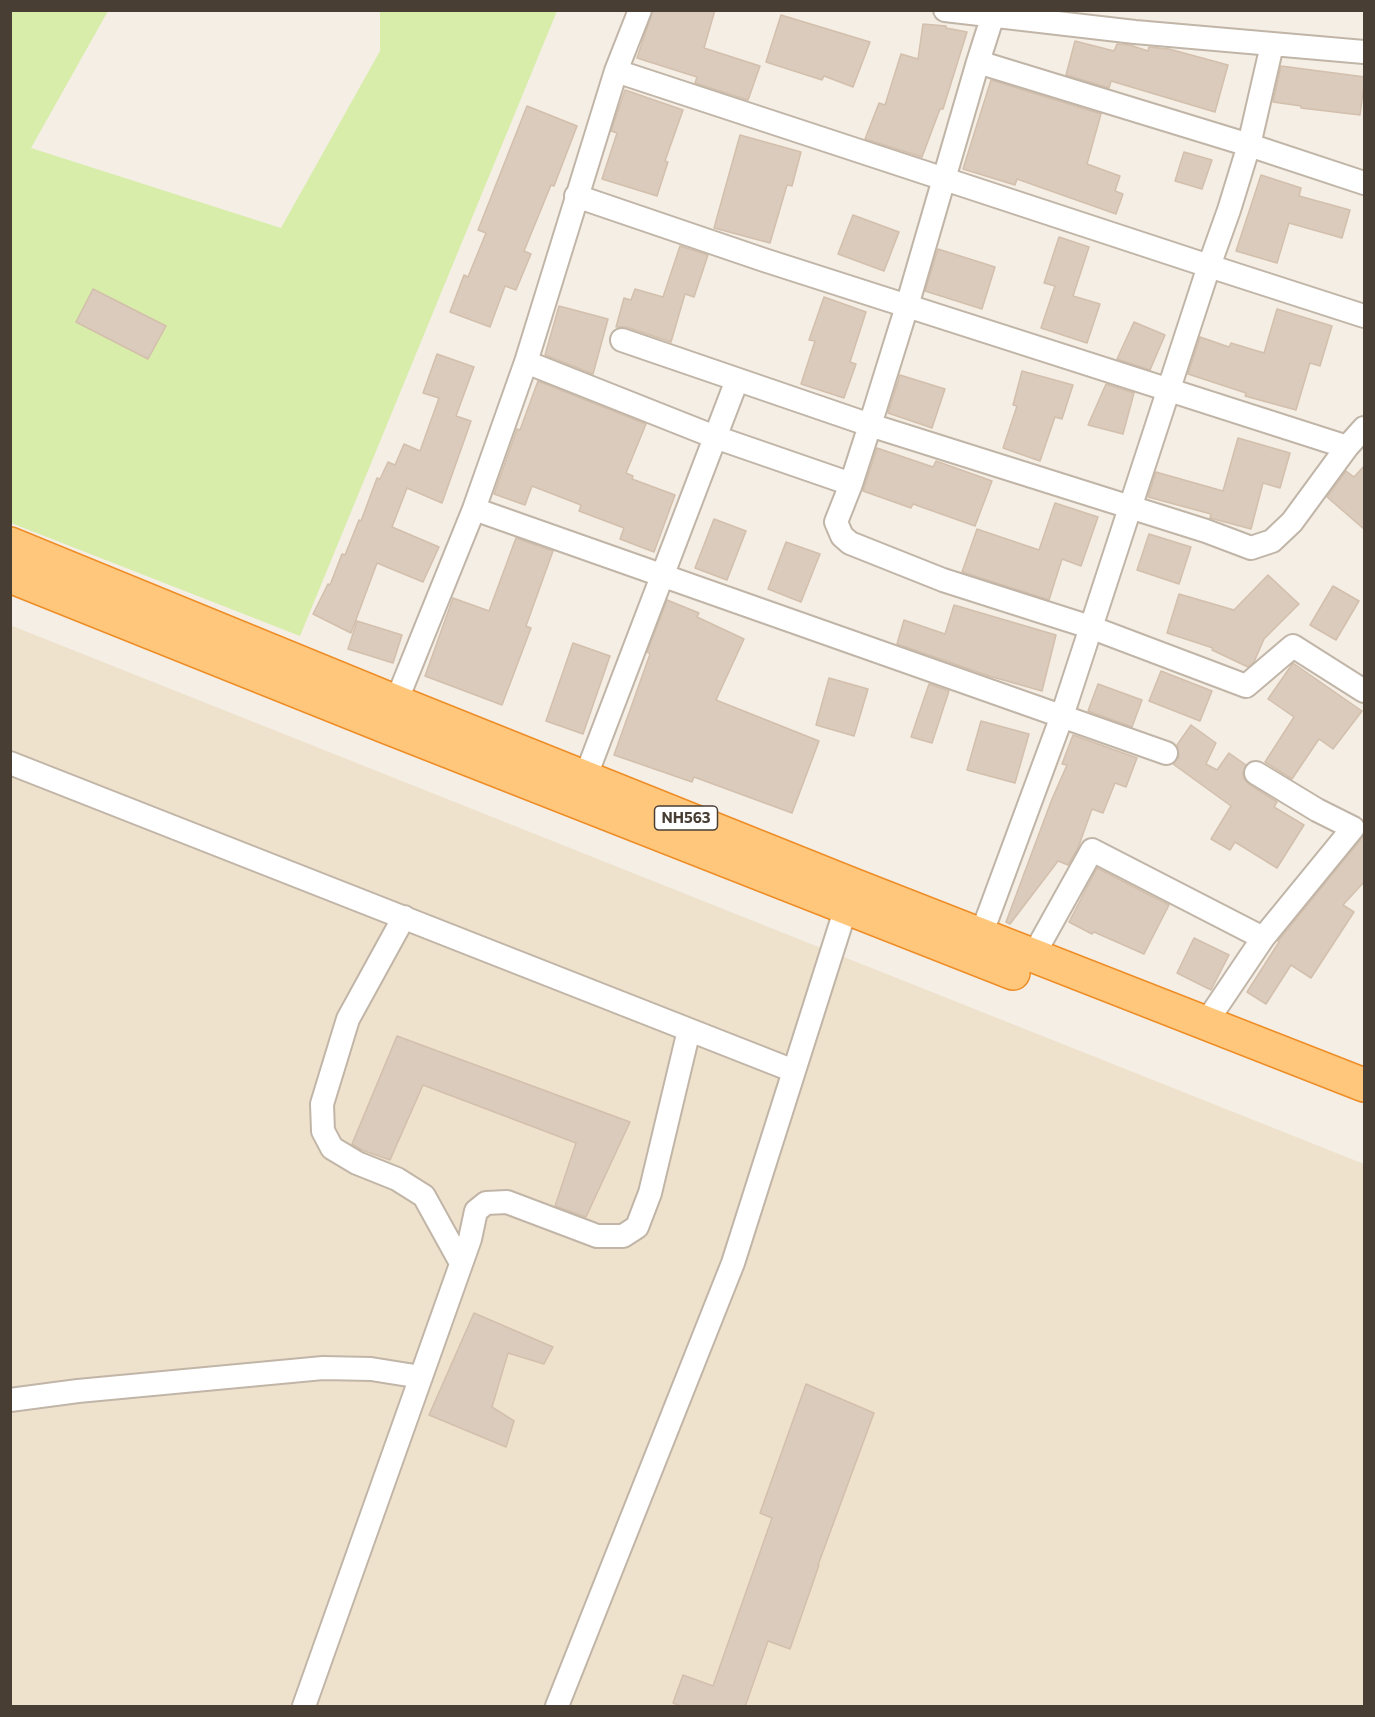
<!DOCTYPE html>
<style>
body{margin:0}
#map{position:relative;width:1375px;height:1717px;overflow:hidden;background:#f4eee5;font-family:Commissioner,sans-serif}
canvas{display:block}
.frame{position:absolute;inset:0;border:12px solid #483e34;pointer-events:none}
</style>
<div id="map">
<canvas width="1375" height="1717"></canvas>
<div class="frame"></div>
</div>
<script>
const ctx = document.querySelector('canvas').getContext('2d');
ctx.lineJoin = 'round';
function fillPath(path, color) {
  ctx.fillStyle = color;
  ctx.fill(path, 'evenodd');
}
function shape(rows) {
  const path = new Path2D();
  for (const r of rows) {
    path.moveTo(r[0], r[1]);
    for (let i = 2; i < r.length; i += 2) path.lineTo(r[i], r[i + 1]);
  }
  return path;
}
function strokePath(path, color, width, dash) {
  ctx.strokeStyle = color;
  ctx.lineWidth = width;
  ctx.lineCap = dash ? 'butt' : 'round';
  ctx.setLineDash(dash || []);
  ctx.stroke(path);
}
function write(font, color, halo, rows, align = 'center') {
  ctx.font = font + ' Commissioner,sans-serif';
  ctx.lineWidth = 4.5;
  ctx.setLineDash([]);
  ctx.textBaseline = 'middle';
  ctx.strokeStyle = halo;
  ctx.fillStyle = color;
  for (const [text, x, y, turn = 0] of rows) {
    ctx.save();
    ctx.translate(x, y);
    ctx.rotate((+turn || 0) * Math.PI / 180);
    ctx.textAlign = isNaN(turn) ? turn : align;
    if (halo) ctx.strokeText(text, 0, 0);
    ctx.fillText(text, 0, 0);
    ctx.restore();
  }
}
const education = shape([
 [10,625,1364,1164,1364,1706,11,1706]
]);
const green = shape([
 [10,11,108,11,31,148,281,228,380,51,380,12,378,11,557,11,300,636,11,523]
]);
const building = shape([
 [653,10,715,10,704,48,760,66,748,100,695,83,697,77,637,58,653,10],
 [781,15,870,42,853,87,824,76,822,80,766,62,781,15],
 [923,24,946,26,946,28,967,32,943,109,940,109,922,157,865,139,879,103,885,105,901,54,918,59,923,24],
 [1075,41,1114,51,1117,44,1130,45,1148,51,1149,47,1169,49,1228,65,1215,112,1111,81,1109,88,1066,75,1075,41],
 [1281,66,1365,77,1360,115,1301,108,1301,106,1273,102,1281,66],
 [991,80,1101,114,1087,164,1120,176,1115,191,1123,194,1116,214,1017,179,1015,185,963,169,991,80],
 [625,90,683,110,665,161,668,162,657,196,602,179,617,133,611,131,625,90],
 [527,106,577,126,554,186,551,185,524,251,531,254,516,290,505,286,490,327,450,312,464,275,468,277,486,233,478,230,527,106],
 [740,135,801,152,792,186,787,185,770,243,714,228,740,135],
 [1184,152,1212,160,1202,189,1175,181,1184,152],
 [1261,175,1301,188,1299,196,1350,210,1342,238,1289,223,1277,263,1236,251,1261,175],
 [853,215,899,232,884,271,838,254,853,215],
 [1059,237,1089,247,1073,296,1100,304,1087,343,1041,328,1055,286,1044,283,1059,237],
 [680,246,708,255,694,297,685,294,671,342,626,327,616,327,624,298,631,300,635,289,663,297,680,246],
 [938,249,995,267,982,309,925,291,938,249],
 [93,289,166,326,148,359,76,322,93,289],
 [824,297,866,312,850,362,856,364,844,398,801,384,815,341,809,340,824,297],
 [559,306,608,319,593,374,545,355,559,306],
 [1277,309,1332,326,1320,366,1310,363,1296,410,1245,396,1246,393,1188,374,1200,337,1229,347,1231,343,1264,353,1277,309],
 [1134,322,1165,335,1150,370,1117,359,1134,322],
 [437,354,474,367,456,416,471,421,442,503,407,488,392,527,439,547,423,582,377,563,351,633,313,614,328,584,330,585,342,554,345,555,359,520,361,521,377,478,380,479,388,462,395,465,404,444,420,451,439,398,423,393,437,354],
 [1022,371,1073,385,1062,419,1055,417,1040,461,1003,448,1017,406,1013,405,1022,371],
 [900,375,945,389,932,428,888,413,900,375],
 [538,381,646,424,626,473,633,476,632,479,675,495,654,552,620,539,624,528,579,511,581,505,532,486,525,505,494,494,517,429,520,430,538,381],
 [1106,384,1134,393,1123,434,1088,425,1106,384],
 [1238,438,1290,453,1280,488,1263,483,1251,529,1210,518,1211,514,1148,497,1156,472,1223,491,1238,438],
 [877,448,933,467,936,461,992,481,975,526,913,504,911,508,863,491,877,448],
 [1365,465,1365,530,1327,497,1346,471,1354,477,1365,465],
 [1055,503,1098,517,1081,566,1062,559,1049,600,962,572,977,529,1039,550,1055,503],
 [714,519,746,531,727,580,695,568,714,519],
 [1149,534,1191,547,1179,584,1137,570,1149,534],
 [516,538,553,551,526,626,531,628,502,705,425,676,453,598,489,611,516,538],
 [786,542,820,554,801,602,768,589,786,542],
 [1268,575,1299,604,1264,639,1254,662,1248,667,1212,650,1213,648,1167,633,1179,594,1234,610,1268,575],
 [1333,586,1359,601,1336,640,1310,625,1333,586],
 [667,600,699,613,697,617,744,639,716,700,819,741,792,813,694,777,692,782,614,755,650,654,647,652,667,600],
 [954,605,1056,635,1042,691,989,676,897,644,904,620,945,634,954,605],
 [357,621,402,635,393,663,348,649,357,621],
 [573,643,610,656,583,734,546,721,573,643],
 [1293,663,1362,711,1333,749,1319,739,1292,779,1265,762,1294,717,1268,699,1293,663],
 [1161,671,1212,691,1200,721,1149,701,1161,671],
 [829,678,868,689,854,736,816,725,829,678],
 [929,684,949,691,932,743,911,737,929,684],
 [1098,684,1142,700,1132,727,1088,711,1098,684],
 [981,721,1029,734,1015,783,967,770,981,721],
 [1191,725,1216,743,1206,764,1217,770,1229,753,1246,765,1243,773,1244,779,1249,784,1277,802,1274,807,1304,825,1277,868,1235,842,1230,850,1211,839,1231,806,1173,764,1179,757,1177,745,1191,725],
 [1073,735,1137,758,1126,787,1115,783,1103,813,1092,809,1078,848,1068,865,1058,861,1010,924,1006,922,1052,799,1067,765,1062,764,1073,735],
 [1365,834,1365,881,1343,905,1354,912,1311,978,1291,965,1266,1004,1247,992,1279,942,1278,941,1365,834],
 [1097,868,1169,905,1144,954,1094,932,1092,934,1069,922,1097,868],
 [1194,938,1229,955,1211,990,1177,973,1194,938],
 [397,1036,630,1122,586,1217,555,1206,576,1143,423,1085,390,1160,362,1150,352,1144,397,1036],
 [474,1313,553,1347,544,1364,508,1353,492,1407,514,1421,506,1447,429,1415,474,1313],
 [806,1384,874,1413,818,1565,819,1565,790,1649,768,1641,745,1707,683,1707,673,1703,683,1675,713,1686,772,1518,760,1513,806,1384]
]);
const minor = shape([
 [945,10,1135,32,1364,52],
 [993,15,978,62,907,306,870,425,1206,531,1251,548,1272,541,1292,522,1347,447,1364,428],
 [978,62,1249,145,1364,183],
 [616,71,1209,266,1364,316],
 [576,196,764,260,1347,447],
 [622,340,870,425,851,484,836,522,842,536,850,543,943,580,1090,627,1246,686,1293,646,1364,691],
 [526,362,715,437,851,484],
 [474,509,1166,753],
 [396,702,474,509,526,362,616,71,640,10],
 [10,763,794,1071],
 [585,778,737,380],
 [404,917,348,1019,322,1104,323,1131,332,1148,357,1163,397,1179,424,1196,461,1263],
 [981,935,1062,716,1209,266,1229,210,1249,145,1272,45],
 [1033,956,1092,850,1263,938],
 [1205,1024,1263,938,1353,828,1317,810,1256,773],
 [10,1400,78,1391,323,1368,371,1369,421,1377],
 [304,1706,470,1239,476,1211,486,1203,507,1202,597,1236,623,1236,637,1227,650,1193,689,1030],
 [557,1706,733,1263,850,895]
]);
const trunk = shape([
 [10,544,396,702,853,885,1364,1085],
 [10,576,387,727,1013,973]
]);
const shields = [
 [686,818,63]
];
const shieldNames = [
 ["NH563",686,818]
];
fillPath(education, '#efe2cd');
fillPath(green, '#d7eda9');
fillPath(building, '#dacbbc');
strokePath(building, '#d3bfac', 1.5);
strokePath(minor, '#c1b5a7', 26);
strokePath(trunk, '#ee8d26', 36);
strokePath(minor, '#fff', 22);
strokePath(trunk, '#ffc77c', 33);
for (const [x, y, w] of shields) {
  const box = new Path2D();
  box.roundRect(x - w / 2, y - 12, w, 24, 4.5);
  ctx.fillStyle = '#fff';
  ctx.fill(box);
  strokePath(box, '#483e34', 1.5);
}
write('bold 15px', '#483e34', null, shieldNames);
</script>
